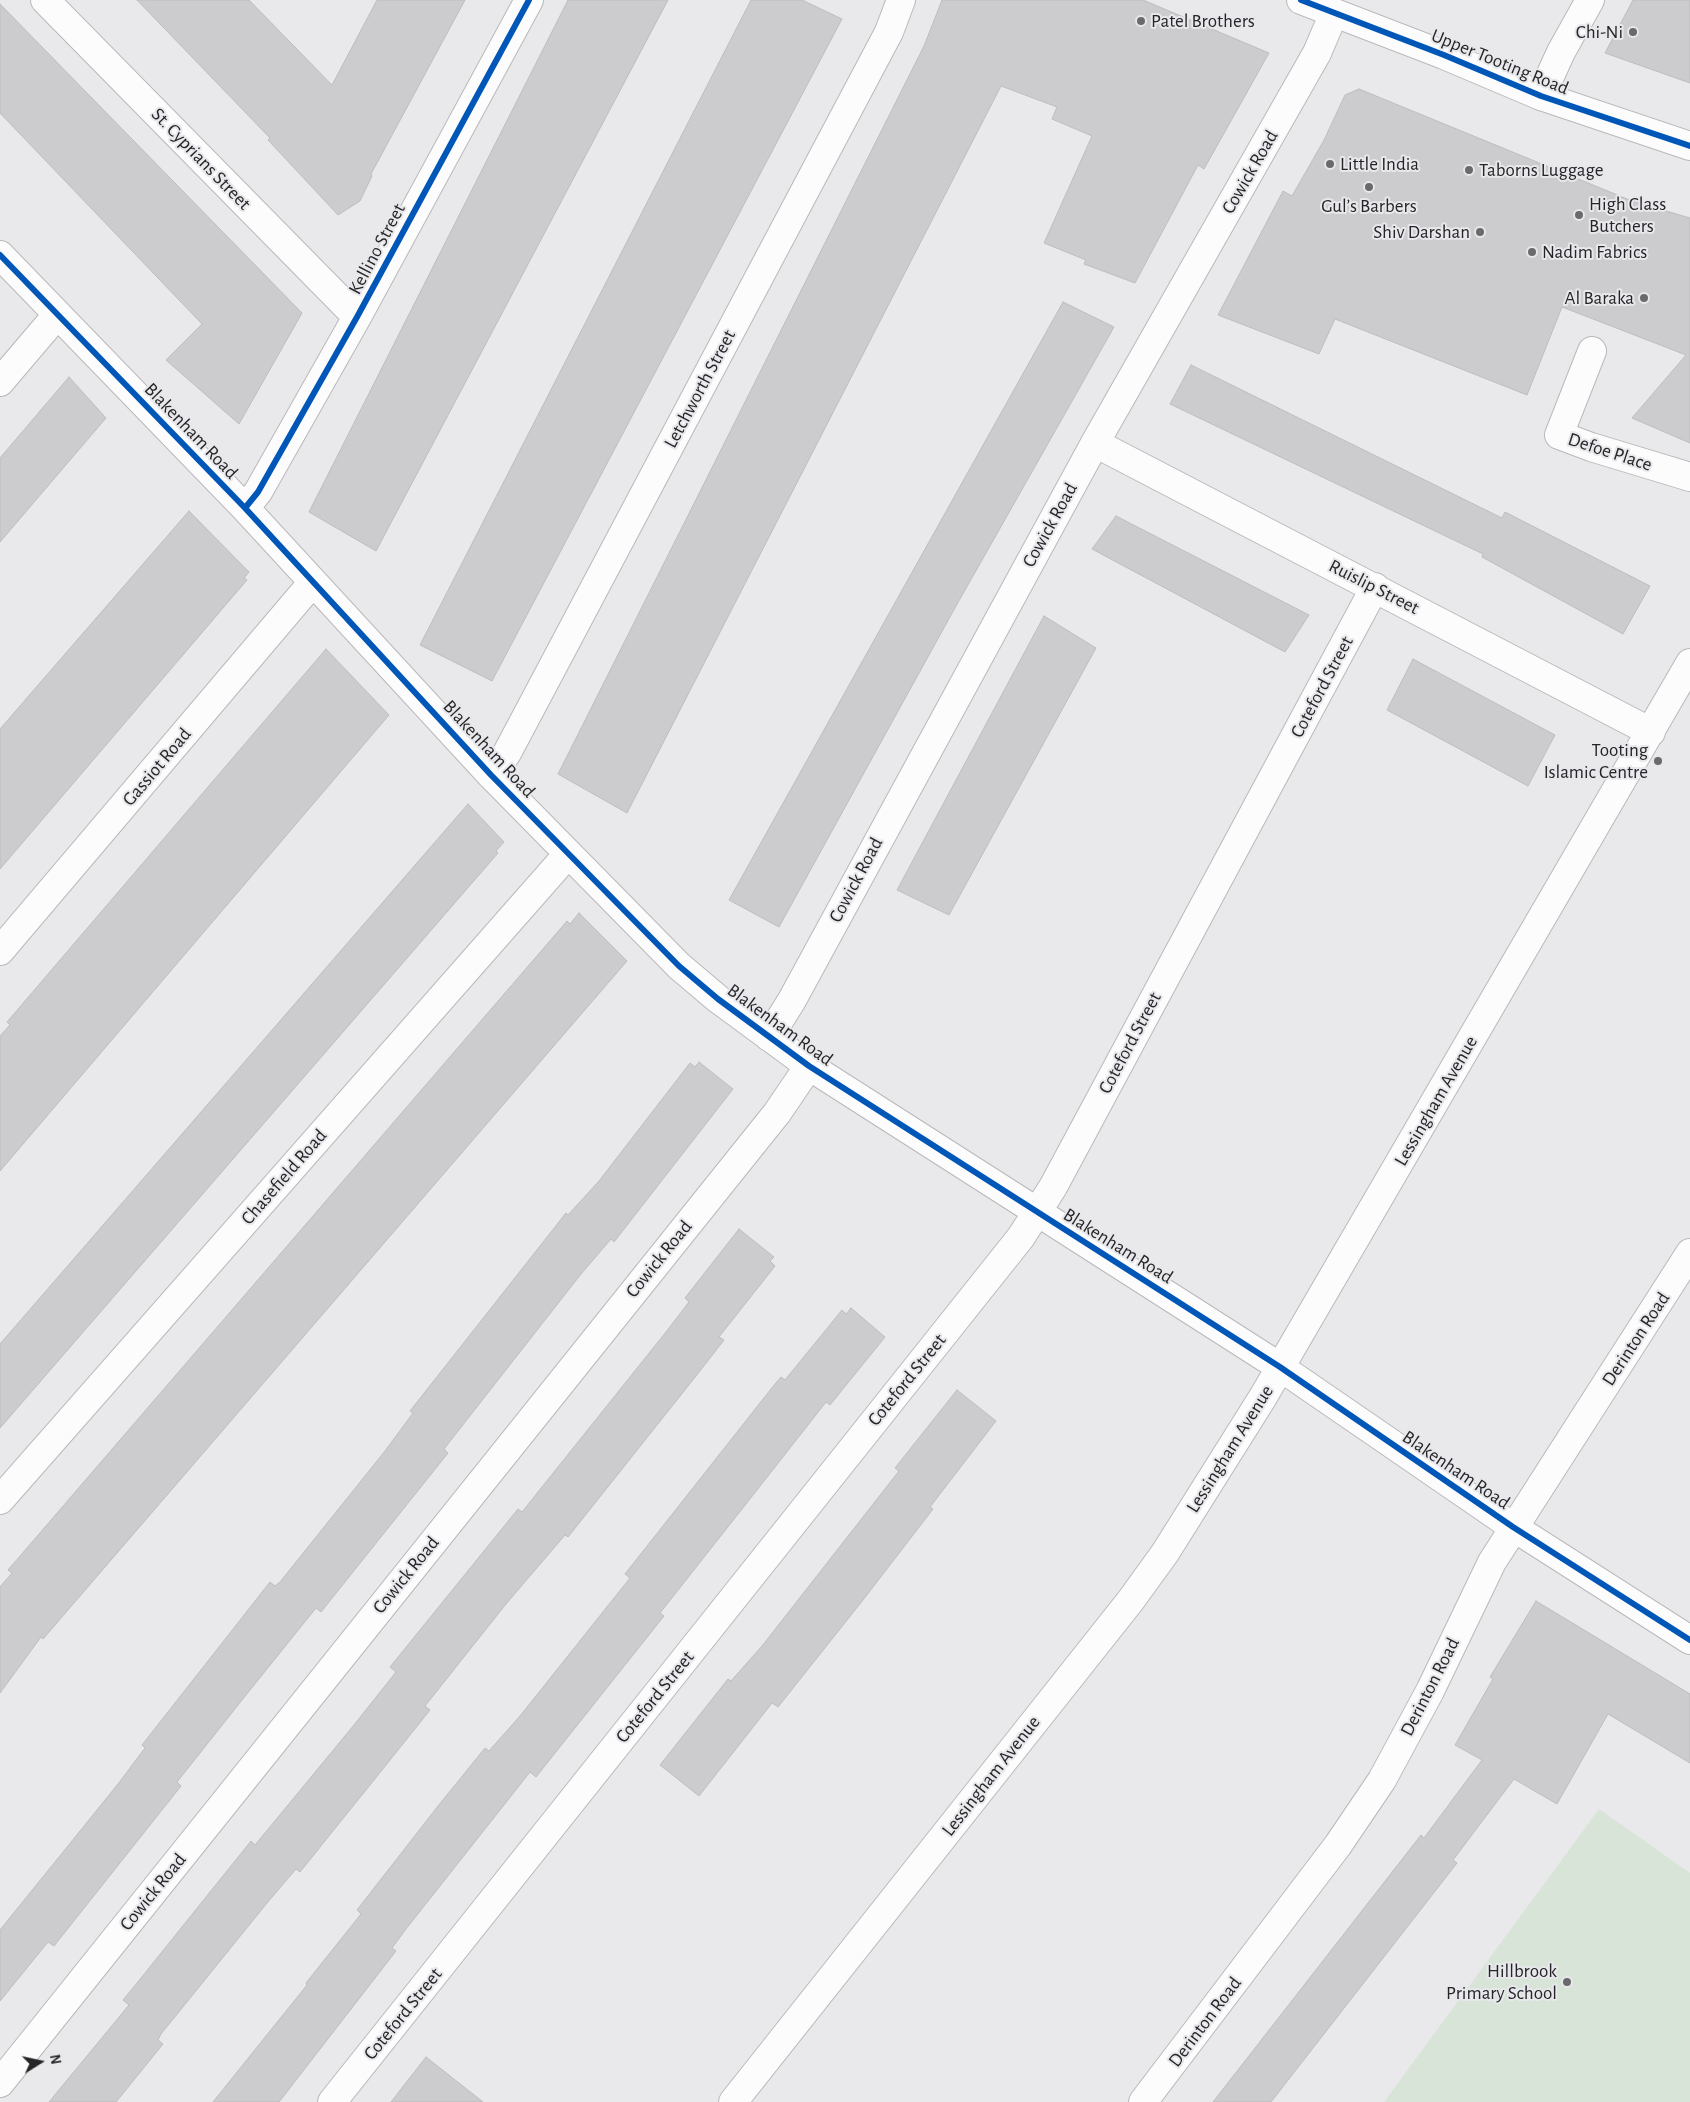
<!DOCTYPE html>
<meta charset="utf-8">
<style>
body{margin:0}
#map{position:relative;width:1690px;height:2102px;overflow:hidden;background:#e9e9eb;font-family:"Alegreya Sans",sans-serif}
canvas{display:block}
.north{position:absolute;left:15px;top:2037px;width:50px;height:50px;-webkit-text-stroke:4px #e8e8ec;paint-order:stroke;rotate:80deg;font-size:14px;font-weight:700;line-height:20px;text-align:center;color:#242526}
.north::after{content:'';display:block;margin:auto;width:18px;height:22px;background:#242526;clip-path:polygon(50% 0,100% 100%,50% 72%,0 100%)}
</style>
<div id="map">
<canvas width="1690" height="2102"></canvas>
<div class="north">N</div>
</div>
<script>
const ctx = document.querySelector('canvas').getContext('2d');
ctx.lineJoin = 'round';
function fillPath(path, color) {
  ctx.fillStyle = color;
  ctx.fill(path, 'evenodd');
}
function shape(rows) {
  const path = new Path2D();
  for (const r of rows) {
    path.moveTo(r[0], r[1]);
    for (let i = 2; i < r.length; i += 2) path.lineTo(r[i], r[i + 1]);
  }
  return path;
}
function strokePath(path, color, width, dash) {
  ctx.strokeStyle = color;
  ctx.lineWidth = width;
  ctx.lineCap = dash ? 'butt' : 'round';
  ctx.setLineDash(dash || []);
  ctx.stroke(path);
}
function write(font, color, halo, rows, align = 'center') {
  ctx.font = font + ' "Alegreya Sans",sans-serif';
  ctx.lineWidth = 4;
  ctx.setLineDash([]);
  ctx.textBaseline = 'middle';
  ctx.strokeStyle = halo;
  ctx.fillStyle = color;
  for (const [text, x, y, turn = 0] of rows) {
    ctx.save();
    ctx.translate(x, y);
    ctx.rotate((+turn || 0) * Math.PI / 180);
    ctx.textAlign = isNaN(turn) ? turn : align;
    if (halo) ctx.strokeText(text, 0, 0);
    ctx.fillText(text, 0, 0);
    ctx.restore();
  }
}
const green = shape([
 [1599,1809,1690,1873,1690,2102,1384,2102]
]);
const building = shape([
 [137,0,249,0,332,85,377,0,465,0,371,174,372,176,360,201,338,215,268,140,270,138,137,0],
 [568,0,668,0,376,551,309,512,568,0],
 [751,0,802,0,842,19,492,681,420,645,751,0],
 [942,0,1143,0,1269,53,1204,169,1198,165,1135,283,1084,264,1086,260,1044,243,1092,136,1052,119,1057,107,1001,86,627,813,558,774,924,46,942,0],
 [1633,0,1690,0,1690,83,1605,53,1633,0],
 [0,4,302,313,239,424,166,360,202,324,0,113,0,4],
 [1359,89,1632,201,1690,218,1690,443,1632,418,1686,355,1562,307,1527,395,1335,319,1319,354,1218,315,1283,191,1292,196,1324,140,1345,95,1359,89],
 [1063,302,1114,327,956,606,779,927,729,900,1063,302],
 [1191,365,1502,518,1505,512,1650,586,1623,634,1482,557,1483,554,1170,404,1191,365],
 [69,377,106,418,0,542,0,458,69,377],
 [189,511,249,572,244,578,247,580,0,869,0,729,189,511],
 [1116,516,1309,615,1285,652,1092,549,1116,516],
 [1044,616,1096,648,949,915,897,890,1044,616],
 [326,649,389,715,0,1171,0,1036,10,1025,7,1022,326,649],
 [1413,659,1555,735,1528,786,1387,710,1413,659],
 [468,804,504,842,496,851,498,853,0,1428,0,1344,468,804],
 [579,913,627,961,43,1639,41,1637,0,1693,0,1587,12,1573,8,1570,567,921,570,924,579,913],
 [699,1062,733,1089,614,1242,611,1239,581,1274,444,1449,448,1453,321,1612,316,1608,246,1695,177,1782,181,1786,54,1946,48,1942,0,2001,0,1930,118,1784,145,1748,142,1745,270,1582,275,1586,280,1582,385,1451,413,1413,410,1411,566,1213,568,1215,599,1181,690,1063,695,1067,699,1062],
 [739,1229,774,1257,770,1261,775,1266,719,1337,724,1340,696,1376,568,1537,565,1535,506,1604,425,1706,430,1710,374,1780,300,1872,296,1869,267,1903,161,2034,158,2040,163,2044,116,2102,49,2102,129,2005,123,2000,137,1983,251,1841,255,1845,354,1725,396,1672,390,1667,518,1509,522,1512,666,1332,689,1302,685,1298,739,1229],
 [851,1308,885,1337,830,1405,826,1402,757,1490,660,1613,664,1616,536,1777,530,1772,406,1929,392,1948,396,1951,279,2102,213,2102,307,1985,306,1983,361,1914,357,1910,438,1806,485,1748,489,1751,520,1716,630,1578,625,1574,771,1389,781,1377,785,1380,842,1310,846,1314,851,1308],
 [957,1390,996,1421,930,1507,933,1509,863,1600,778,1707,772,1703,699,1796,660,1765,728,1679,731,1681,762,1646,899,1471,895,1468,957,1390],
 [1536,1601,1690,1694,1690,1763,1608,1714,1557,1804,1514,1779,1453,1860,1457,1863,1271,2102,1213,2102,1421,1835,1424,1838,1482,1760,1455,1745,1493,1679,1490,1677,1536,1601],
 [426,2057,483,2102,391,2102,426,2057]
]);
const street = shape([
 [45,0,357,317],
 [1541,96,1561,52,1590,0],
 [0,255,245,508,491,775,679,966,718,999,809,1066,1280,1367,1513,1527,1690,1640],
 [1592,351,1559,435,1591,447,1690,477],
 [0,382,57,315],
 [1095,443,1651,732],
 [245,508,258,492,357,317,529,0],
 [491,775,507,753,889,32,901,0],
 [0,951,313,582],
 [769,1037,792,1000,1095,443,1317,53,1334,13],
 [0,1500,568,854],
 [0,2083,777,1113,809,1066],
 [332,2102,1021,1237,1053,1187,1375,587],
 [733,2102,1131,1600,1165,1553,1263,1397,1690,663],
 [1143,2102,1338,1845,1382,1780,1430,1691,1492,1562,1690,1253]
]);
const highway = shape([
 [1301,0,1444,55,1541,96,1690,146]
]);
const cycleway = shape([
 [1301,0,1444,55,1541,96,1690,146],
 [0,255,245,508,491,775,679,966,718,999,809,1066,1280,1367,1513,1527,1690,1640],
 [245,508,258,492,357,317,529,0]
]);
const markers = [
 [1141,21,5,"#696a6b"],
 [1633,32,5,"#696a6b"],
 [1330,164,5,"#696a6b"],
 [1469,170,5,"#696a6b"],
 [1369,187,5,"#696a6b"],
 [1579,215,5,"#696a6b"],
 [1480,232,5,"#696a6b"],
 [1532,252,5,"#696a6b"],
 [1644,298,5,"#696a6b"],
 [1658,761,5,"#696a6b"],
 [1567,1982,5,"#696a6b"]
];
const poiNames = [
 ["Patel Brothers",1151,21],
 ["Chi-Ni",1623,32,"right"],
 ["Little India",1340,164],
 ["Taborns Luggage",1479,170],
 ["High Class",1589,204],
 ["Butchers",1589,226],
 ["Gul’s Barbers",1369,206,"center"],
 ["Shiv Darshan",1470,232,"right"],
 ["Nadim Fabrics",1542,252],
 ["Al Baraka",1634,298,"right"],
 ["Tooting",1648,750,"right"],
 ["Islamic Centre",1648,772,"right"],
 ["Hillbrook",1557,1971,"right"],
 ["Primary School",1557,1993,"right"]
];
const streetNames = [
 ["Upper Tooting Road",1500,62,22],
 ["St. Cyprians Street",201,159,46],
 ["Cowick Road",1250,172,-60],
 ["Kellino Street",377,249,-62],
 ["Letchworth Street",700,389,-62],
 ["Blakenham Road",191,431,46],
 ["Defoe Place",1610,452,18],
 ["Cowick Road",1050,525,-61],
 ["Ruislip Street",1374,587,27],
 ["Coteford Street",1322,687,-62],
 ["Blakenham Road",489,749,47],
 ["Gassiot Road",157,767,-50],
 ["Cowick Road",856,880,-62],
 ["Blakenham Road",780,1025,36],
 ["Coteford Street",1130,1043,-62],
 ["Lessingham Avenue",1436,1101,-60],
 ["Chasefield Road",284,1177,-49],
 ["Blakenham Road",1118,1246,32],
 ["Cowick Road",659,1259,-51],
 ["Derinton Road",1636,1339,-57],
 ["Coteford Street",907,1380,-51],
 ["Lessingham Avenue",1230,1449,-58],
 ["Blakenham Road",1456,1470,34],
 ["Cowick Road",406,1575,-51],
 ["Derinton Road",1430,1687,-63],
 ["Coteford Street",655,1697,-51],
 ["Lessingham Avenue",991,1776,-52],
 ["Cowick Road",153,1892,-51],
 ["Coteford Street",403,2014,-51],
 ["Derinton Road",1205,2022,-53]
];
fillPath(green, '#d8e4d7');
fillPath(building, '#ccccce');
strokePath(building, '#bcbdbe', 1);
strokePath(street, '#b9b9bb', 30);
strokePath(highway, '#b9b9bb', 30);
strokePath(street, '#fcfcfc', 28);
strokePath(highway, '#fcfcfc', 28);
strokePath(cycleway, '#0057b8', 6);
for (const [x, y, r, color] of markers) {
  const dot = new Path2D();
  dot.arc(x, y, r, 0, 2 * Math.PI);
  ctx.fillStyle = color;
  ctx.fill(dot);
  strokePath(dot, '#e8e8ec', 2);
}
write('19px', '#242526', '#e8e8ec', poiNames, 'left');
write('19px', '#242526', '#e8e8ec', streetNames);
</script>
